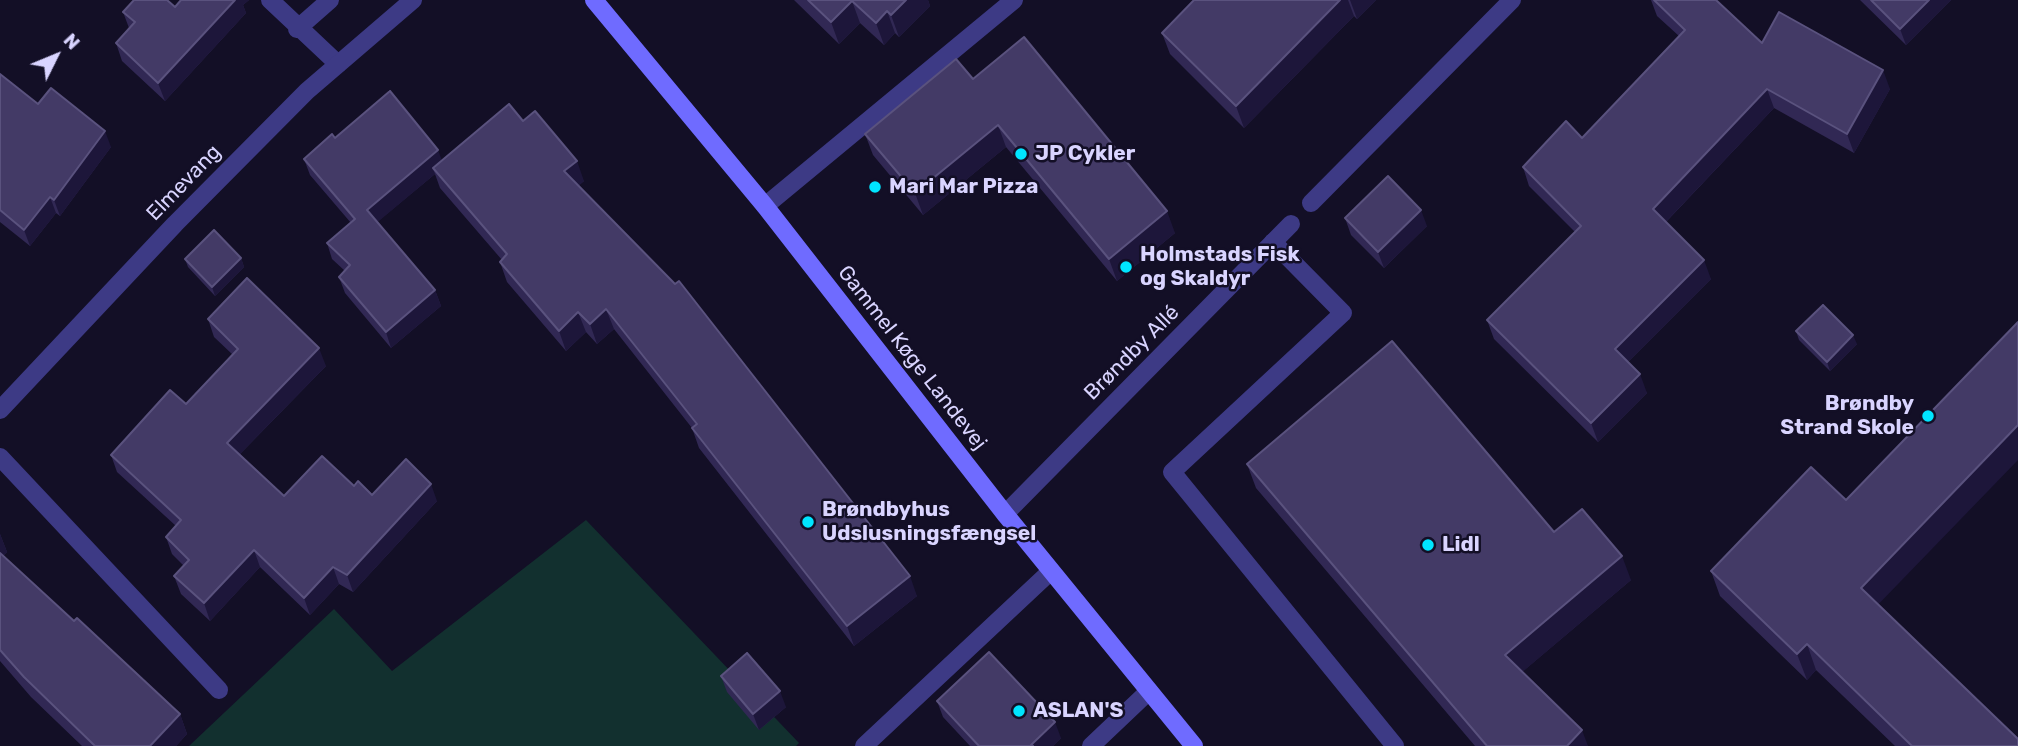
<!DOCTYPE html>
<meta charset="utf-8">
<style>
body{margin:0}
#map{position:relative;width:2018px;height:746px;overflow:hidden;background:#130f26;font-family:Rubik,sans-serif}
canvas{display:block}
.north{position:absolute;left:21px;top:21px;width:70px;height:70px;-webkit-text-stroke:5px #130f26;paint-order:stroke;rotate:47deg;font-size:19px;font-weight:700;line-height:28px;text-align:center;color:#d9d4ff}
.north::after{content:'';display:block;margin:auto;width:24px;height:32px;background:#d9d4ff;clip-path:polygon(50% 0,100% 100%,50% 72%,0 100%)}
</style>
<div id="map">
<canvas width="2018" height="746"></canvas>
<div class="north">N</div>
</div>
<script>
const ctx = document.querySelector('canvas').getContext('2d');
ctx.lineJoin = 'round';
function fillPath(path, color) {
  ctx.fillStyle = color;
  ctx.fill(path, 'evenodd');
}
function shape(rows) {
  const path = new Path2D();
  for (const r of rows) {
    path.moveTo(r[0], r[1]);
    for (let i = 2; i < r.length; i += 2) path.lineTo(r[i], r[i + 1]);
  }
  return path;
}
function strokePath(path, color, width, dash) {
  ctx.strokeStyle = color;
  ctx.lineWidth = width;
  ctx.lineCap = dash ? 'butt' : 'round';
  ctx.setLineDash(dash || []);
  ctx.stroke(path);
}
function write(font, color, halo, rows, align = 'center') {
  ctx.font = font + ' Rubik,sans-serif';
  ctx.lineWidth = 5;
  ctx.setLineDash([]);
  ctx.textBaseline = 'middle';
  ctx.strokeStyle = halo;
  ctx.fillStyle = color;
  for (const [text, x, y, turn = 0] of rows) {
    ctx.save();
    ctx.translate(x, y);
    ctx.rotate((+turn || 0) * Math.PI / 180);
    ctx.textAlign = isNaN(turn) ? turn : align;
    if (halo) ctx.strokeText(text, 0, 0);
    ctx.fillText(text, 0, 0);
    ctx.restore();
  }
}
const green = shape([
 [586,520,799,743,796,746,189,746,334,609,392,671]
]);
const service = shape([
 [270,0,338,64],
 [297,29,330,0],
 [765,206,1014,0],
 [1273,242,1343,313,1172,472,1395,746],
 [864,746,1051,571],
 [1091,746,1149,691]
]);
const minor = shape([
 [1311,203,1512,0],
 [0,410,175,224,307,91,413,0],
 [0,457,219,690],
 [1005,514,1291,224]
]);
const secondary = shape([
 [594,0,765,206,1005,514,1194,746]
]);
const wall = shape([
 [181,0,249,0,243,5,246,13,165,101,122,61,116,43,129,28,123,12,175,7],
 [794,0,928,0,930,6,899,37,895,33,884,45,860,23,839,44],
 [1194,0,1376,0,1357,19,1354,16,1244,128,1170,54,1162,33],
 [1651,0,1716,0,1762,43,1890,89,1854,153,1774,108,1666,222,1711,279,1628,362,1647,393,1598,442,1494,339,1487,320,1575,232,1529,186,1523,167,1582,138,1679,36,1657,16],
 [1860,0,1951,0,1906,45],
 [0,74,38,104,111,147,60,216,56,213,30,246,0,222],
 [973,79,1175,233,1117,281,1006,147,923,215,873,155,865,134],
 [523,121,584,181,578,186,917,596,854,646,699,448,692,428,614,329,597,344,586,332,566,351,507,282,500,262,502,260,440,188,435,174,377,222,435,290,441,306,391,348,345,293,339,277,345,271,332,259,327,243,351,223,310,175,304,159,335,138,442,160],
 [1345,218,1427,226,1384,268,1351,235],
 [241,258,244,267,215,296,188,267,185,259],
 [208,319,326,366,240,454,284,496,354,486,372,495,437,501,353,592,339,584,310,615,260,567,210,621,181,594,174,576,184,566,172,554,166,537,176,526,117,472,111,455,186,404,233,355,214,337],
 [1796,331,1857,344,1830,371,1799,340],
 [1247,464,1554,532,1631,580,1522,672,1588,746,1475,746,1256,488],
 [1846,500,1878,605,2018,746,1895,746,1816,670,1807,680,1720,596,1711,571],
 [0,534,7,552,3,556,74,621,180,714,187,734,176,746,82,746,31,697,0,661],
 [721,676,786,707,759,730,727,692],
 [937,701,1061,738,1053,746,970,746,943,717]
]);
const shadedWall = shape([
 [235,0,249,0,243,5,246,13,165,101,158,83],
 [906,0,928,0,930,6,899,37,891,15],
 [1340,0,1348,0,1354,16,1244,128,1236,106],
 [1350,0,1376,0,1357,19],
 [1929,0,1951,0,1906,45,1900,29],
 [852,1,860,23,839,44,831,22],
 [887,11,895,33,884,45,876,23],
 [1883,70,1890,89,1854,153,1847,134],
 [1767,89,1774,108,1660,228,1653,209],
 [998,125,1006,147,923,215,915,193],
 [105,131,111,147,60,216,54,200],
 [438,150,444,166,433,168,435,174,373,226,367,210],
 [577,161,584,181,572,191,564,171],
 [50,197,56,213,30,246,24,230],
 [1421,210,1427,226,1384,268,1378,252],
 [1167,211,1175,233,1117,281,1109,259],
 [241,258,244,267,215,296,212,287],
 [1704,260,1711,279,1622,368,1615,349],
 [435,290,441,306,391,348,386,332],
 [606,309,614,329,597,344,590,324],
 [578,312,586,332,566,351,559,331],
 [1853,335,1857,344,1830,371,1827,362],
 [319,348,326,366,234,460,227,443],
 [1640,374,1647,393,1598,442,1591,423],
 [2018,425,2018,460,1870,613,1861,588],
 [431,484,437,501,353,592,347,575],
 [0,534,7,552,0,559],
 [254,550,260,567,210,621,204,603],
 [1622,556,1631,580,1514,679,1505,655],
 [333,567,339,584,310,615,304,598],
 [910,576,917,596,854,646,847,626],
 [1807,644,1816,670,1807,680,1797,654],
 [780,691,786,707,759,730,753,714],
 [180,714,187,734,176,746,150,746],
 [1055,722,1061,738,1053,746,1032,746,1031,745],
 [1582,730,1588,746,1567,746]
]);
const building = shape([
 [134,0,167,0,175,7,181,0,235,0,158,83,116,43,135,22,123,12,134,0],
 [808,0,906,0,891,15,887,11,876,23,852,1,831,22,808,0],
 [1194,0,1340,0,1236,106,1162,33,1194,0],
 [1654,0,1716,0,1762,43,1779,12,1883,70,1847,134,1767,89,1653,209,1704,260,1615,349,1640,374,1591,423,1487,320,1581,226,1523,167,1566,121,1582,138,1685,30,1654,0],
 [1871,0,1929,0,1900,29,1871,0],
 [1024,37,1167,211,1109,259,998,125,915,193,865,134,956,59,973,79,1024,37],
 [0,74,38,104,51,88,105,131,54,200,50,197,24,230,0,210,0,74],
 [390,91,438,150,367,210,435,290,386,332,339,277,350,265,327,243,355,219,304,159,332,134,335,138,390,91],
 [509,104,523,121,535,111,577,161,564,171,675,284,679,281,910,576,847,626,692,428,697,424,606,309,590,324,578,312,559,331,500,262,507,254,433,168,509,104],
 [1388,176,1421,210,1378,252,1345,218,1388,176],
 [214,230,241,258,212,287,185,259,214,230],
 [247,278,319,348,227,443,284,496,322,456,354,486,358,481,372,495,406,459,431,484,347,575,333,567,304,598,254,550,204,603,174,576,189,560,166,537,181,520,111,455,170,390,186,404,238,349,208,319,247,278],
 [1823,305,1853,335,1827,362,1796,331,1823,305],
 [2018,322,2018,425,1861,588,2018,739,2018,746,1912,746,1807,644,1797,654,1711,571,1811,467,1846,500,2018,322],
 [1392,341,1554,532,1582,509,1622,556,1505,655,1582,730,1567,746,1487,746,1247,464,1392,341],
 [0,553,74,621,77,618,180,714,150,746,95,746,24,677,0,650,0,553],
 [989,652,1055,722,1031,745,1033,746,979,746,937,701,989,652],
 [747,653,780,691,753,714,721,676,747,653]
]);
const markers = [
 [1021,154,7,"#00e5ff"],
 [875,187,7,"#00e5ff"],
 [1126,267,7,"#00e5ff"],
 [1928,416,7,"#00e5ff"],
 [808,522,7,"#00e5ff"],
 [1428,545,7,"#00e5ff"],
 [1019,711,7,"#00e5ff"]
];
const poiNames = [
 ["JP Cykler",1035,154],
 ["Mari Mar Pizza",889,187],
 ["Holmstads Fisk",1140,255],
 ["og Skaldyr",1140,279],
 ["Brøndby",1914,404,"right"],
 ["Strand Skole",1914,428,"right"],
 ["Brøndbyhus",822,510],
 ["Udslusningsfængsel",822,534],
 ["Lidl",1442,545],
 ["ASLAN'S",1033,711]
];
const streetNames = [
 ["Elmevang",184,183,-46],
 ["Brøndby Allé",1132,353,-45],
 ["Gammel Køge Landevej",912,358,52]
];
fillPath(green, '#12302f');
strokePath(service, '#3d3a85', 18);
strokePath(minor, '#3d3a85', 18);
strokePath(secondary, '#6f6bff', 18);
fillPath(wall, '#312854');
fillPath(shadedWall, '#1d163a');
fillPath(building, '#433a66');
strokePath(building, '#5a527e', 2);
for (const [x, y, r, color] of markers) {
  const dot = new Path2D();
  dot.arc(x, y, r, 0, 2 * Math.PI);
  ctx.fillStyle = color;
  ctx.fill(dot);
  strokePath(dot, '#130f26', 2.5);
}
write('bold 21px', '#d9d4ff', '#130f26', poiNames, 'left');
write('21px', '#d9d4ff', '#130f26', streetNames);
</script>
